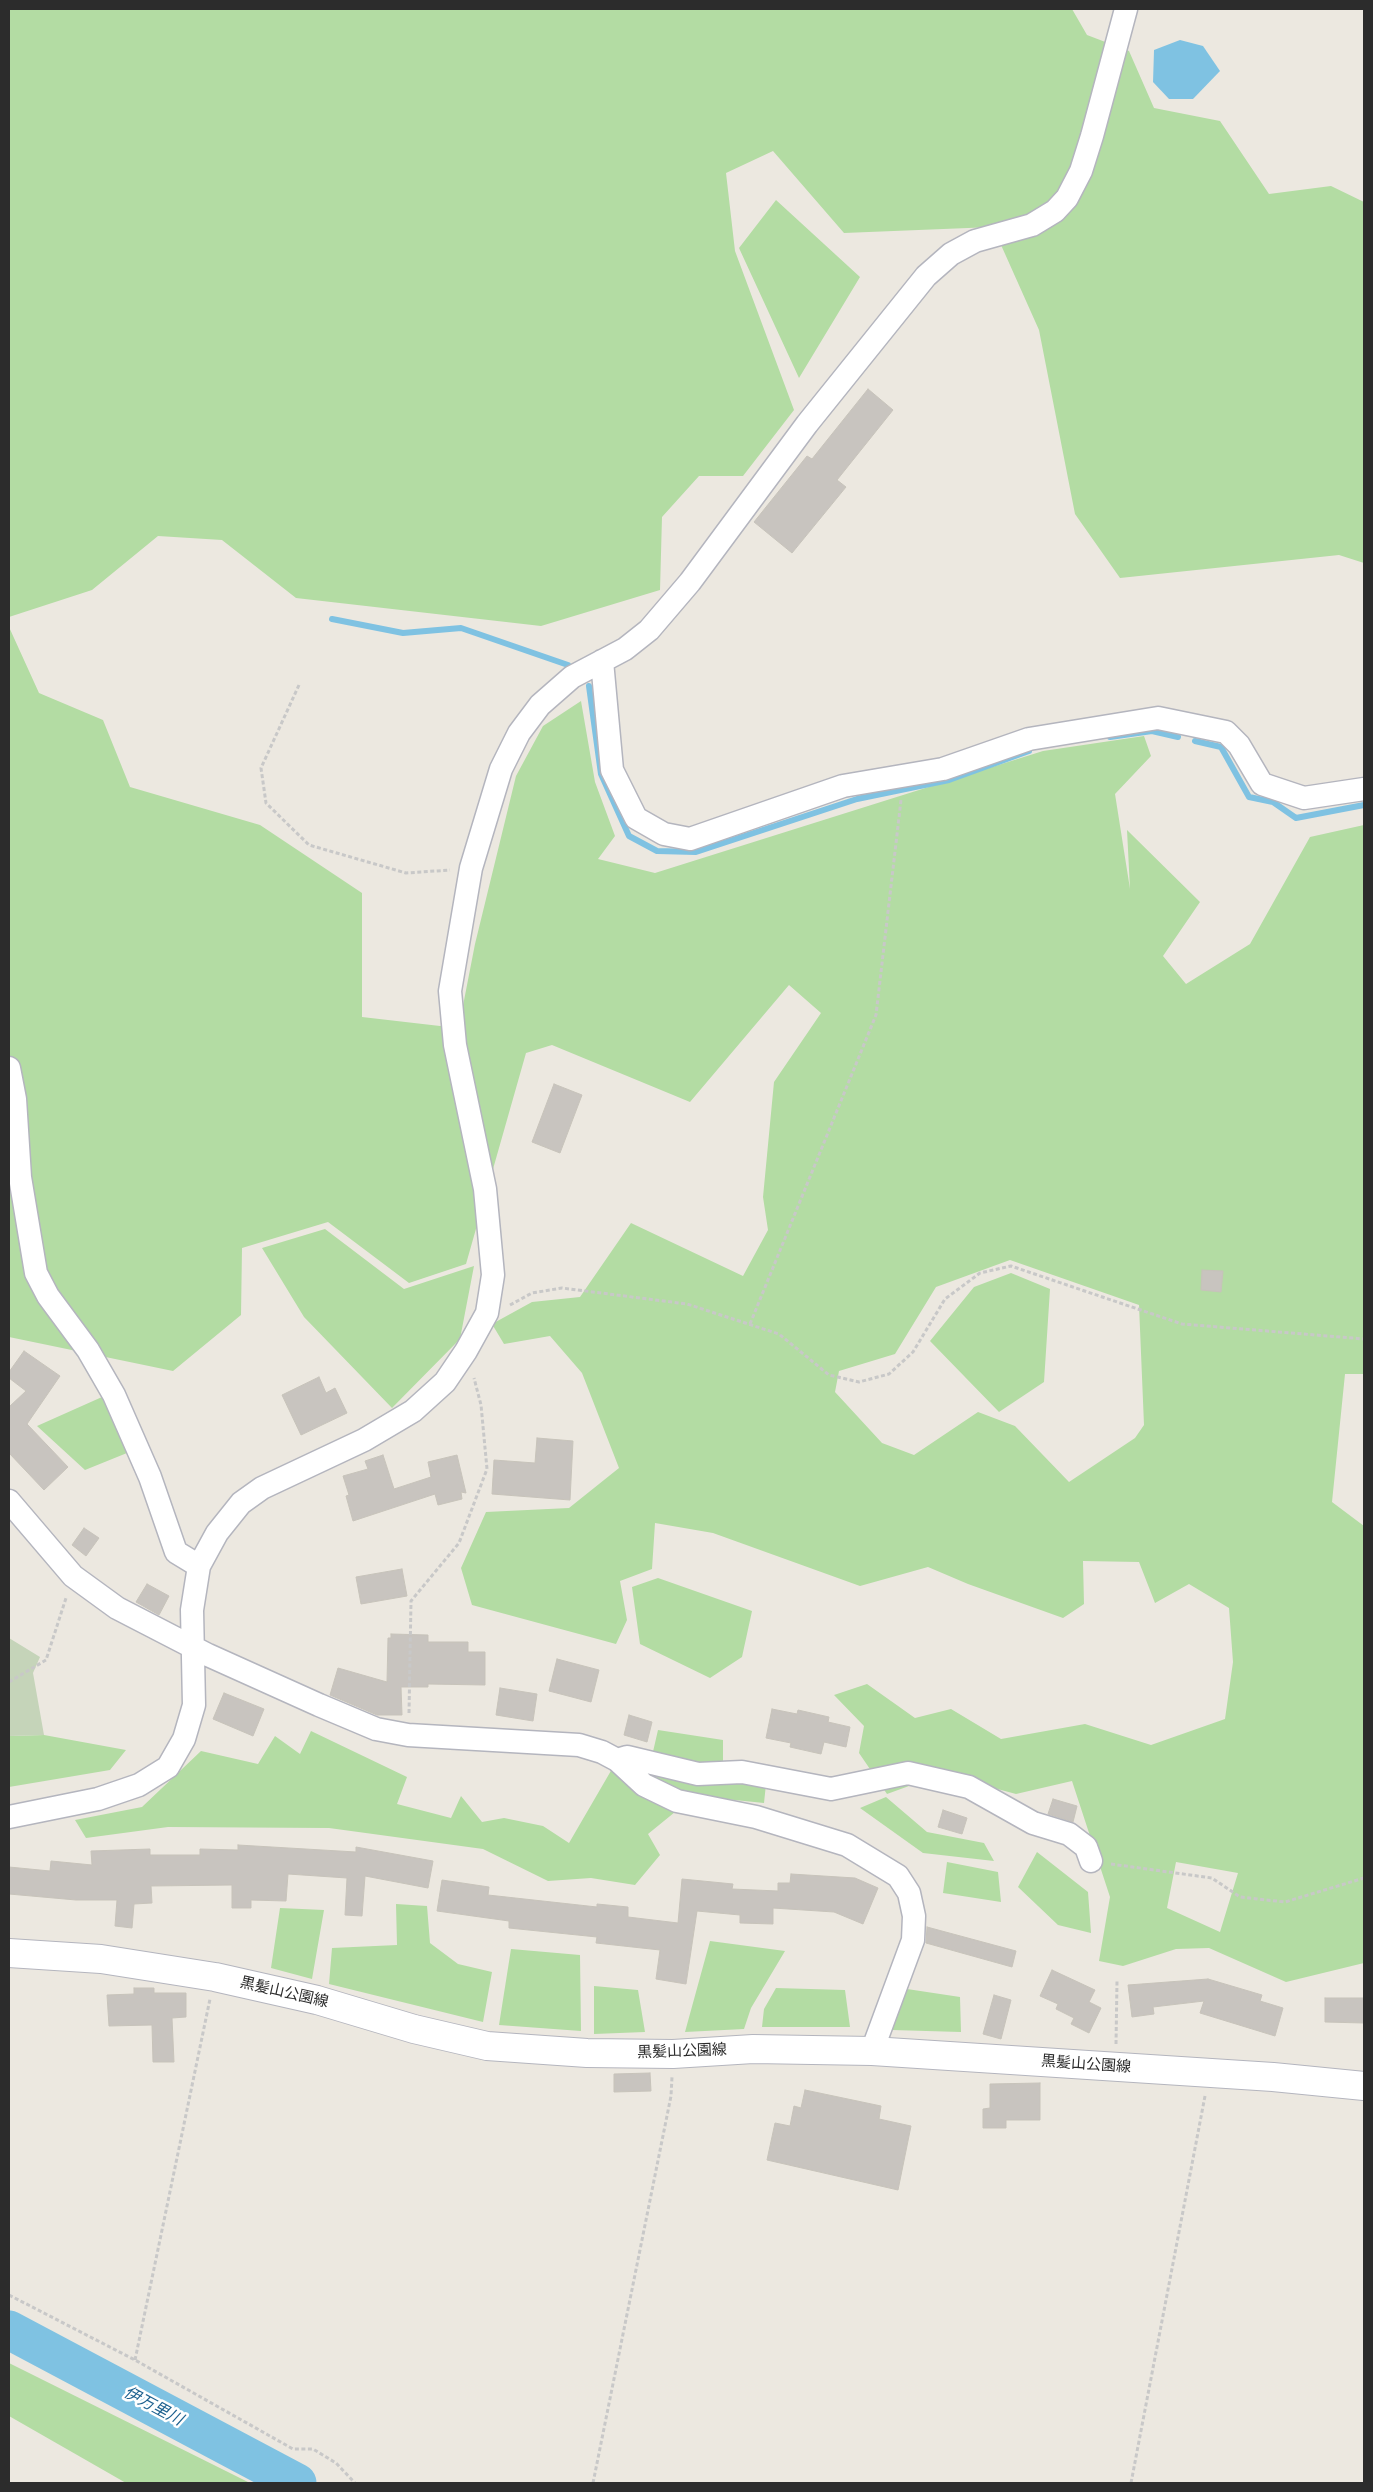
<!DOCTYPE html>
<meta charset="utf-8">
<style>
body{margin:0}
#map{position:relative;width:1373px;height:2492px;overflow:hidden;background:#ece8e0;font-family:Poppins,sans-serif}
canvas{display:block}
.frame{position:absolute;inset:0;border:10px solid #2c2c2c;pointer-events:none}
</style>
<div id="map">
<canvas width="1373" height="2492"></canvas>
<div class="frame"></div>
</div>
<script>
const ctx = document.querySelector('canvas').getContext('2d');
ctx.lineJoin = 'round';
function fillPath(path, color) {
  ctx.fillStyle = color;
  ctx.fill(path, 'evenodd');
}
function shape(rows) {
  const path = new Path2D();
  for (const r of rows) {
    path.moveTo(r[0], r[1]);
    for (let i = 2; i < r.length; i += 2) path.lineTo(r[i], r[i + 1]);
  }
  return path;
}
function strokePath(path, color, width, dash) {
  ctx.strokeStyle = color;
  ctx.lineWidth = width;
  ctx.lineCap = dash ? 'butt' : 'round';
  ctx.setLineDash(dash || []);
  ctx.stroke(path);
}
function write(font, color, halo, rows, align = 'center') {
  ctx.font = font + ' Poppins,"Noto Sans JP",sans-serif';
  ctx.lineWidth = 5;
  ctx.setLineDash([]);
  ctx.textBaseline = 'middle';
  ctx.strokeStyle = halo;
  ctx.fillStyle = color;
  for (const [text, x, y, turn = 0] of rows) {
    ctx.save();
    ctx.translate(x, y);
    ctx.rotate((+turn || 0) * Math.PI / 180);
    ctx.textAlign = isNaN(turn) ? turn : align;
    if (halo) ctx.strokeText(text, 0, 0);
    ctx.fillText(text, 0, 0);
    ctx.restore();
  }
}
const green = shape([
 [9,9,1072,9,1087,35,1129,51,1154,108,1220,121,1269,194,1331,186,1364,202,1364,563,1339,555,1120,578,1075,514,1039,330,993,227,844,233,773,151,726,173,735,251,794,410,743,476,699,476,662,517,660,590,541,626,296,598,222,540,158,536,92,590,9,617],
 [776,200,860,277,799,378,739,248],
 [9,627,39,693,103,720,130,787,260,825,362,893,362,1017,440,1026,460,1021,475,944,516,776,543,726,581,701,595,782,615,836,598,859,655,873,1043,751,1144,736,1151,756,1115,794,1130,889,1127,830,1200,902,1163,956,1186,984,1250,944,1310,837,1364,825,1364,1374,1345,1374,1332,1502,1364,1526,1364,1963,1286,1982,1209,1948,1176,1949,1123,1966,1099,1961,1110,1897,1072,1781,1016,1794,942,1774,887,1794,859,1753,864,1726,834,1695,867,1684,915,1718,951,1709,1001,1739,1085,1724,1151,1745,1225,1719,1233,1662,1229,1608,1189,1584,1155,1603,1139,1562,1083,1561,1084,1604,1063,1618,968,1584,928,1567,860,1586,713,1533,655,1523,652,1569,620,1581,627,1620,616,1644,472,1605,461,1568,486,1512,569,1508,619,1468,582,1373,550,1336,504,1344,492,1324,532,1302,580,1297,631,1223,743,1276,768,1230,763,1197,774,1082,821,1013,789,985,690,1102,552,1045,526,1053,466,1264,409,1283,328,1222,242,1248,241,1315,173,1371,9,1337],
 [1010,1260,1139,1305,1144,1425,1135,1438,1069,1482,1015,1426,978,1412,914,1455,882,1443,835,1392,839,1371,895,1354,936,1287],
 [1176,1862,1238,1873,1220,1932,1167,1908],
 [325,1229,404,1289,474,1266,460,1339,392,1408,304,1317,262,1248],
 [1011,1273,1050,1289,1044,1382,999,1412,930,1341,974,1287],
 [102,1397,127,1453,85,1470,37,1426],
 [658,1578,752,1611,742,1657,710,1678,640,1644,632,1587],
 [658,1730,723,1740,723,1764,701,1766,652,1756],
 [311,1731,407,1777,397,1804,451,1818,461,1796,482,1822,504,1818,543,1826,569,1843,612,1769,638,1794,675,1812,648,1834,660,1855,635,1885,591,1878,548,1881,483,1849,329,1828,168,1827,86,1838,75,1820,142,1807,201,1751,258,1764,275,1736,300,1754],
 [44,1735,126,1750,110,1770,9,1787,9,1736],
 [658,1771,698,1783,766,1784,764,1803,676,1794,655,1784],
 [886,1797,927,1832,984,1843,994,1861,923,1853,860,1808],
 [1037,1852,1088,1892,1091,1933,1058,1925,1018,1887],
 [947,1862,998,1872,1001,1902,943,1893],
 [396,1904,427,1906,430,1943,458,1964,492,1972,483,2022,329,1984,332,1948,397,1945],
 [280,1908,324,1910,312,1979,271,1968],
 [710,1941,785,1951,751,2008,744,2029,685,2032],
 [511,1949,580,1955,581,2031,499,2025],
 [594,1986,638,1990,645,2032,594,2034],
 [776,1988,845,1990,850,2027,762,2027,764,2009],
 [907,1989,960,1997,961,2032,892,2030],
 [9,2363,250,2483,126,2483,9,2416]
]);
const cemetery = shape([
 [9,1638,40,1657,33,1673,44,1735,9,1736]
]);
const water = shape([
 [1180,40,1203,46,1220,71,1193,99,1169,99,1153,82,1154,50]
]);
const stream = shape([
 [332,619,403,633,461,628,568,665],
 [589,686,601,774,629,836,657,851,696,852,857,799,949,780,1029,751],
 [1110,737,1152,731,1178,737],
 [1195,741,1221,747,1249,797,1273,802,1296,818,1364,805]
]);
const river = shape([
 [9,2330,297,2483]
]);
const building = shape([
 [868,389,893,410,837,480,846,487,792,553,754,522,807,456,812,459,868,389],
 [554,1084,582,1095,560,1153,532,1142,554,1084],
 [1202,1270,1223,1271,1221,1292,1201,1290,1202,1270],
 [24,1351,60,1376,27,1424,68,1467,44,1490,9,1453,9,1405,10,1406,26,1391,9,1378,9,1372,24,1351],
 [319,1377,326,1393,335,1388,347,1413,301,1435,282,1395,319,1377],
 [537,1438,573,1441,570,1500,492,1494,494,1460,535,1463,537,1438],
 [383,1455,394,1489,431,1477,428,1462,457,1455,466,1493,461,1492,462,1499,438,1505,435,1494,353,1521,346,1496,349,1495,343,1476,368,1469,365,1461,383,1455],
 [84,1528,99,1538,86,1556,72,1545,84,1528],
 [402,1569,407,1596,361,1604,356,1577,402,1569],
 [147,1584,169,1596,159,1615,136,1602,147,1584],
 [391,1634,428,1635,428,1642,468,1642,468,1652,485,1652,485,1685,428,1684,428,1687,401,1687,402,1715,377,1715,330,1695,338,1668,387,1682,388,1638,391,1638,391,1634],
 [557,1659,599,1670,591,1702,549,1691,557,1659],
 [500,1688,537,1694,533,1721,496,1715,500,1688],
 [224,1693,264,1709,253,1736,213,1719,224,1693],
 [772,1709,797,1714,798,1710,829,1717,828,1722,850,1727,846,1747,824,1742,821,1754,790,1747,791,1743,766,1738,772,1709],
 [629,1715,652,1722,647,1742,624,1735,629,1715],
 [1053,1799,1077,1806,1073,1822,1048,1814,1053,1799],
 [943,1810,967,1818,962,1834,938,1827,943,1810],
 [238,1845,356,1852,356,1847,433,1861,428,1888,365,1876,362,1916,345,1915,347,1878,288,1874,286,1901,251,1900,251,1908,232,1908,232,1885,151,1886,152,1903,134,1904,132,1928,115,1926,117,1900,76,1900,9,1894,9,1867,50,1871,51,1861,92,1865,91,1851,150,1849,150,1855,200,1855,200,1849,238,1850,238,1845],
 [791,1874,855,1878,878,1888,863,1924,834,1912,773,1908,773,1924,740,1923,740,1915,697,1911,686,1984,656,1979,660,1950,596,1943,597,1937,509,1928,509,1921,437,1911,442,1880,489,1887,488,1895,597,1907,597,1904,628,1907,628,1917,678,1923,682,1879,733,1884,732,1889,778,1891,778,1883,790,1883,791,1874],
 [927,1927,1016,1951,1012,1967,926,1943,927,1927],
 [1052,1970,1095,1990,1089,2002,1101,2008,1089,2033,1071,2024,1074,2018,1056,2009,1058,2004,1040,1996,1052,1970],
 [1208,1979,1262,1995,1260,2001,1283,2008,1275,2036,1200,2013,1204,2001,1153,2007,1154,2014,1132,2017,1128,1985,1208,1979],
 [134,1988,154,1988,154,1993,186,1993,186,2017,172,2018,174,2062,153,2062,152,2025,109,2026,107,1995,134,1994,134,1988],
 [994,1995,1011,2000,1001,2039,983,2034,994,1995],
 [1325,1998,1364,1998,1364,2023,1325,2022,1325,1998],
 [650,2073,651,2091,614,2092,614,2074,650,2073],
 [1040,2083,1040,2120,1006,2120,1006,2128,983,2128,983,2109,990,2108,990,2084,1040,2083],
 [805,2090,881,2106,879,2119,911,2126,898,2190,767,2160,775,2123,790,2126,794,2106,801,2108,805,2090]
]);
const path = shape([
 [299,685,261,768,266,803,309,845,406,873,450,870],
 [510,1305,532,1293,562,1288,687,1304,779,1334,829,1375,859,1382,889,1374,913,1352,945,1299,980,1273,1011,1266,1182,1324,1364,1339],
 [750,1324,876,1015,901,800],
 [9,1682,46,1660,66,1598],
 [409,1713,411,1601,459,1543,487,1469,481,1405,474,1378],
 [1111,1864,1212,1878,1240,1897,1285,1902,1364,1878],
 [1116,2044,1117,1981],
 [9,2295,135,2360,293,2449,313,2449,336,2463,355,2483],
 [135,2360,210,1999],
 [593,2483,671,2096,672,2077],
 [1131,2483,1205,2096]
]);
const street = shape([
 [602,661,612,770,636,818,664,834,690,839,843,786,943,769,1029,739,1158,718,1226,732,1239,745,1262,784,1304,798,1364,789],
 [9,1068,15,1099,20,1177,36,1273,48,1296,88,1350,114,1395,150,1477,176,1552,199,1566],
 [9,1501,73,1576,117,1608,208,1655,319,1705,376,1729,408,1735,579,1745,602,1752,617,1760,644,1785,677,1801,756,1817,847,1845,898,1876,909,1893,914,1916,913,1940,872,2051],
 [617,1760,627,1757,698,1774,742,1772,831,1789,908,1773,969,1787,1033,1823,1069,1834,1086,1847,1091,1861],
 [9,1817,98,1799,139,1785,168,1767,184,1739,194,1705,192,1610,199,1566,217,1533,241,1503,262,1488,364,1440,413,1411,445,1382,466,1351,487,1313,493,1275,485,1189,455,1045,450,991,471,868,501,769,519,733,540,705,572,677,625,649,649,630,690,582,807,424,926,276,951,254,975,241,1032,225,1055,211,1067,198,1081,171,1092,136,1126,9]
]);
const secondary = shape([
 [9,1953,101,1959,215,1977,317,2000,414,2029,487,2046,587,2053,673,2054,753,2049,872,2051,1273,2077,1364,2086]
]);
const streetNames = [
 ["黒髪山公園線",284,1993,13],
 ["黒髪山公園線",682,2052,-2],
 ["黒髪山公園線",1086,2065,4]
];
const waterNames = [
 ["伊万里川",153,2407,28]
];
fillPath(green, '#b3dca3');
fillPath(cemetery, '#c5d4b9');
fillPath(water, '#7fc2e2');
strokePath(stream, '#7fc2e2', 6);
strokePath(river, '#7fc2e2', 39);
fillPath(building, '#c8c4bf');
strokePath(building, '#c7c3ba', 1);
strokePath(street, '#b4b5be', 25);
strokePath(secondary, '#b4b5be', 30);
strokePath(path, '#c8c8c8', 3, [4, 2.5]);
strokePath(street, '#fff', 22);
strokePath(secondary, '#fff', 28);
write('15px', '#2c2c2c', '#fff', streetNames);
write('italic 16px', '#1d618f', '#fff', waterNames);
</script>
